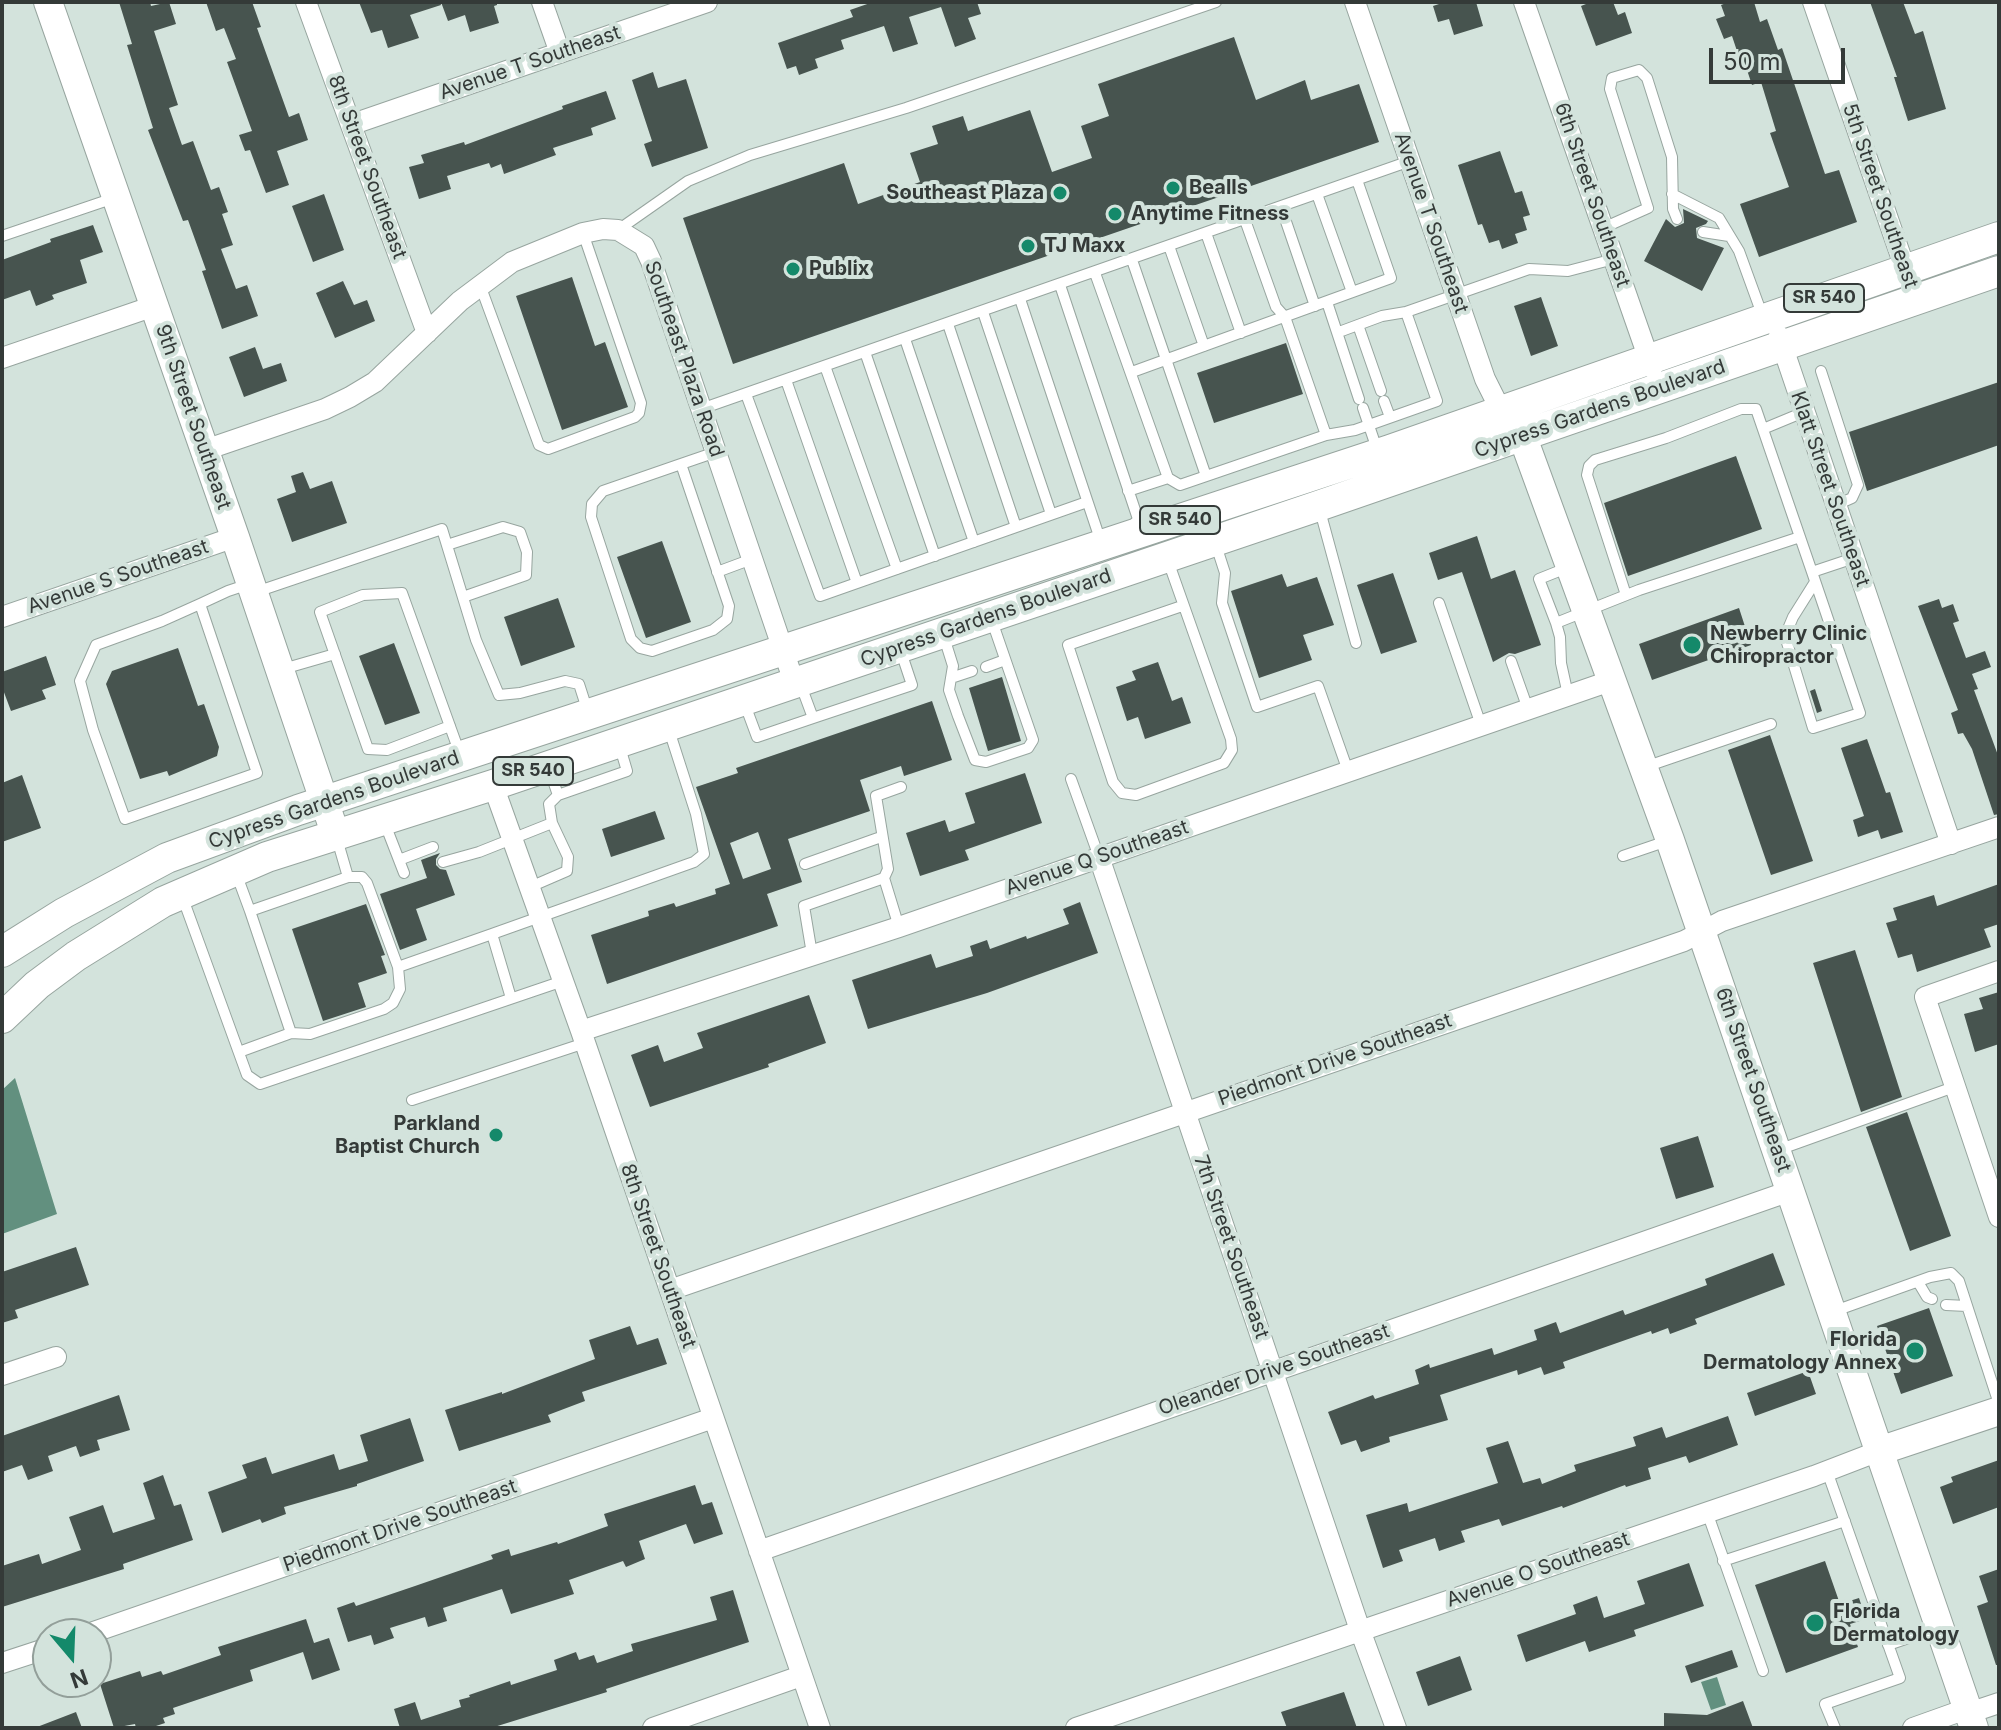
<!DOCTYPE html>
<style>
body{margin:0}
#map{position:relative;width:2001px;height:1730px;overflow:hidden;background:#d3e3dc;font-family:Inter,sans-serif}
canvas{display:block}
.frame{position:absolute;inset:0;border:4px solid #343a38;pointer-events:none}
.north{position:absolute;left:32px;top:1618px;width:80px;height:80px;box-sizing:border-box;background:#d3e3dc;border:2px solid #939f9a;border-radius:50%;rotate:161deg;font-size:22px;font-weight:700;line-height:32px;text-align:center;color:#343a38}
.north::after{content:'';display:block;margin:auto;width:28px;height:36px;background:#14896a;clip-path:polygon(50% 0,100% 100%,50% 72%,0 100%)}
.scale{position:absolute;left:1709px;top:48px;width:136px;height:36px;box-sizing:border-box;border:4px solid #343a38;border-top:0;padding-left:10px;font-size:24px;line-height:28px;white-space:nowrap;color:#343a38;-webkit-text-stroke:6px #d3e3dc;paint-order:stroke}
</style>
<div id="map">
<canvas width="2001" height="1730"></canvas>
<div class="frame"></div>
<div class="north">N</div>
<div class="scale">50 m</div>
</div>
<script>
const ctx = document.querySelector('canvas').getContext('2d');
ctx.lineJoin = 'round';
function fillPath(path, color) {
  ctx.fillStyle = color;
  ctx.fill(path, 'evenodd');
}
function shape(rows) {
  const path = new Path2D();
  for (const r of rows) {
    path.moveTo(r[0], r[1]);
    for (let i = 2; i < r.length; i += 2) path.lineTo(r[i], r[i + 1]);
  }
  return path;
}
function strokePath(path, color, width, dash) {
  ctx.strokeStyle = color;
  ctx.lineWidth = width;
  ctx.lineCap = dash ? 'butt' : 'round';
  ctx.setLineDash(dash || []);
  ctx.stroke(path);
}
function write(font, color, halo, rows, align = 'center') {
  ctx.font = font + ' Inter,sans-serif';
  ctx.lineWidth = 8;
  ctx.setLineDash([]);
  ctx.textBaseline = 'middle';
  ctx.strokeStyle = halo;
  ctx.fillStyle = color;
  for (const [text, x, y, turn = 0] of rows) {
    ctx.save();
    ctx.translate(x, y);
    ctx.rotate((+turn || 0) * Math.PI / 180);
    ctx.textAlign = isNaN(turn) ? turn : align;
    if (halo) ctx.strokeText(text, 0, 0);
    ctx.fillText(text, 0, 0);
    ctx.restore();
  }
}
const water = shape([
 [15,1078,57,1214,2,1234,2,1090],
 [1717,1677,1726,1705,1711,1710,1701,1682]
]);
const building = shape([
 [119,2,150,2,151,6,169,2,176,24,154,31,178,105,169,108,182,145,193,141,211,190,219,187,228,212,222,214,233,245,221,249,236,289,247,285,258,316,222,329,202,271,206,270,188,220,183,221,148,130,153,128,127,45,132,44],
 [206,2,252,2,261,27,257,28,289,117,299,113,308,140,277,151,289,185,266,193,250,150,245,151,239,135,252,131,227,62,236,59,224,28,216,31],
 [359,2,440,2,441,5,410,15,419,38,388,48,382,30,371,33],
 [441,2,497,2,497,5,494,6,499,23,470,32,465,15,448,21],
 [873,2,977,2,981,14,968,18,976,39,955,47,941,7,909,17,918,44,893,52,884,26,841,40,844,49,815,59,818,68,799,75,796,66,787,69,778,43,853,17,850,10],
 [1445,2,1476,2,1483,26,1454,35,1449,19,1438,22,1433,6],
 [1591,2,1613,2,1618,15,1625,12,1632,33,1596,46,1581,6],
 [1729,2,1754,2,1760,22,1767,19,1778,50,1782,48,1825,174,1839,170,1857,222,1759,257,1740,204,1789,187,1770,133,1776,131,1761,82,1752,85,1741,52,1738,54,1732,36,1724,39,1716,19,1725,16,1721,5],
 [1870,2,1903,2,1915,34,1923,31,1946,109,1908,121,1894,77,1897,77],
 [1234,37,1256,100,1305,80,1311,100,1359,84,1379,142,733,364,683,218,844,163,858,204,920,182,910,153,938,144,932,126,963,116,968,131,1030,110,1052,172,1092,158,1081,126,1109,116,1098,84],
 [653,72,658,88,686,79,708,148,652,167,644,144,652,141,632,80],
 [606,91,616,119,591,128,593,135,553,148,556,155,504,174,501,164,491,168,489,163,447,176,451,189,419,199,409,167,424,163,421,155,464,142,465,145,563,109,562,106],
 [1500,151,1515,193,1522,191,1530,215,1523,217,1527,230,1515,234,1518,243,1502,249,1499,240,1489,243,1482,224,1478,225,1458,165],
 [324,194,344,250,313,262,292,206],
 [1683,209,1708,221,1706,224,1696,228,1697,238,1724,248,1702,291,1644,261,1666,219,1675,227,1684,223],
 [93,225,103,252,80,260,87,283,52,295,54,299,36,306,30,290,2,300,2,260,51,242,50,239],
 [572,277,595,346,605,342,628,407,562,430,516,296],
 [343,281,354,305,367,300,375,321,335,338,316,293],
 [1541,297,1558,346,1531,356,1514,306],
 [1286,343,1303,394,1214,423,1197,373],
 [255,347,263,369,281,363,287,381,244,397,229,357],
 [1999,382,1999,445,1867,491,1849,432],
 [1736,456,1762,529,1628,576,1604,503],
 [303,472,310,489,332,481,347,523,292,542,277,499,296,492,291,476],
 [1477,536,1491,579,1515,570,1541,645,1515,654,1509,653,1493,662,1462,572,1438,580,1429,553],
 [662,541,691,622,646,638,617,557],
 [1393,573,1417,642,1381,654,1357,585],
 [1282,574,1287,587,1317,577,1334,625,1303,635,1312,660,1259,678,1231,591],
 [558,598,575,647,521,666,504,617],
 [1939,599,1942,608,1953,604,1959,621,1953,623,1966,658,1985,651,1991,667,1972,674,1978,689,1974,690,1999,758,1999,814,1994,815,1972,749,1963,733,1958,734,1951,713,1958,710,1918,606],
 [1739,608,1751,645,1652,680,1639,644],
 [394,643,420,713,385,725,359,656],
 [178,648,198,706,204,704,219,747,217,756,169,776,167,771,140,779,106,684,112,671],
 [46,656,56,685,42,690,46,699,11,711,2,687,2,672],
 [1158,662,1172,701,1182,697,1191,723,1145,739,1138,717,1127,721,1116,687,1136,680,1132,671],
 [1002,677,1021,741,988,751,969,688],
 [1815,689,1822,711,1817,713,1810,691],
 [932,701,952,760,904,776,901,766,860,780,870,811,788,839,802,882,767,894,778,926,607,984,591,935,649,916,648,911,674,903,676,907,716,894,715,889,730,884,696,787,738,773,736,768],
 [758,832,771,869,743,879,730,843],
 [1770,735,1813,861,1771,875,1728,750],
 [1867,739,1886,793,1890,792,1903,832,1881,839,1878,830,1858,837,1853,820,1864,816,1841,748],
 [1025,773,1042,823,965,850,969,860,920,876,906,833,945,820,949,832,975,823,965,793],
 [22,775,41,828,2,842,2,783],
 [655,811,665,839,611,857,602,829],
 [440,853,436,859,436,865,440,869,446,870,455,895,416,909,427,940,400,950,380,894,427,878,421,860],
 [1999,884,1999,924,1984,929,1991,947,1917,972,1912,954,1898,958,1886,923,1897,920,1893,908,1934,895,1937,906],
 [1080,902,1098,953,987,993,868,1029,852,980,931,954,936,968,973,956,970,946,987,940,990,949,1026,936,1027,939,1069,924,1063,909],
 [366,904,385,955,381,956,387,973,358,983,366,1007,323,1021,292,929],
 [1855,950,1902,1097,1861,1112,1813,963],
 [1999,992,1999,1044,1975,1052,1964,1014,1983,1009,1979,998],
 [809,995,826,1043,768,1064,769,1067,650,1107,631,1055,658,1045,664,1062,703,1048,697,1033],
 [1907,1112,1951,1236,1910,1251,1866,1127],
 [1698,1136,1714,1187,1676,1199,1660,1148],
 [76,1247,89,1285,15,1310,18,1318,2,1323,2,1272],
 [1773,1253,1785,1285,1695,1319,1697,1324,1670,1334,1668,1328,1652,1334,1651,1331,1563,1362,1565,1368,1544,1375,1541,1367,1518,1375,1517,1370,1440,1395,1448,1420,1389,1437,1390,1442,1361,1452,1356,1440,1341,1445,1328,1412,1373,1395,1375,1399,1419,1384,1415,1370,1429,1364,1430,1368,1492,1348,1494,1355,1537,1340,1534,1330,1556,1322,1560,1333,1623,1310,1625,1315,1707,1285,1705,1279],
 [1929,1308,1953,1376,1901,1394,1877,1326],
 [630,1326,637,1345,658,1338,667,1364,582,1392,585,1401,548,1415,551,1422,459,1451,445,1410,502,1392,502,1394,595,1359,589,1340],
 [1808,1371,1816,1394,1755,1416,1747,1393],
 [119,1395,130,1430,97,1440,100,1450,80,1457,76,1446,48,1456,53,1471,28,1480,22,1465,2,1472,2,1436],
 [1728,1416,1738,1445,1689,1463,1686,1456,1648,1468,1651,1479,1626,1487,1625,1485,1563,1508,1562,1506,1502,1526,1499,1519,1461,1531,1465,1542,1439,1551,1435,1538,1399,1550,1403,1561,1383,1568,1366,1515,1407,1503,1409,1512,1498,1483,1486,1448,1508,1441,1523,1483,1540,1478,1542,1484,1576,1471,1574,1465,1636,1446,1633,1437,1662,1427,1666,1438],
 [410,1418,424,1461,357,1484,357,1486,284,1507,286,1514,262,1523,260,1519,222,1533,208,1492,247,1478,242,1465,266,1457,272,1474,334,1454,339,1470,368,1461,360,1435],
 [1999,1460,1999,1507,1953,1524,1940,1487,1953,1482,1951,1477],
 [163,1475,174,1506,181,1504,193,1540,123,1564,124,1569,2,1607,2,1566,39,1554,42,1564,81,1550,69,1517,103,1505,113,1533,155,1519,143,1483],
 [695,1485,702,1505,712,1502,723,1534,694,1544,686,1524,639,1541,645,1559,626,1567,623,1561,569,1580,574,1594,511,1614,502,1589,443,1608,447,1621,428,1627,425,1617,390,1628,394,1638,374,1645,371,1635,348,1642,337,1608,354,1602,356,1606,415,1586,493,1559,491,1555,509,1549,511,1556,557,1542,558,1544,608,1526,604,1514],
 [1825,1561,1840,1604,1859,1598,1866,1619,1850,1624,1858,1647,1786,1673,1755,1585],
 [1689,1563,1704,1606,1634,1630,1636,1636,1589,1652,1585,1641,1526,1662,1517,1635,1576,1614,1573,1605,1597,1596,1604,1618,1645,1604,1637,1581],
 [1999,1569,1999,1665,1996,1665,1977,1606,1988,1602,1979,1576],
 [733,1590,749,1642,606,1689,607,1692,491,1728,400,1728,394,1709,415,1702,421,1720,461,1707,459,1700,470,1697,469,1695,510,1681,511,1685,557,1670,554,1660,576,1652,579,1660,594,1655,597,1663,633,1651,631,1644,717,1620,710,1597],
 [306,1619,314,1643,329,1638,340,1670,312,1680,303,1652,250,1670,253,1681,173,1708,175,1714,163,1718,165,1723,150,1728,136,1728,135,1724,114,1728,100,1684,140,1671,142,1677,161,1671,163,1675,221,1655,218,1647],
 [1732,1650,1738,1667,1691,1683,1685,1666],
 [1460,1656,1472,1690,1428,1706,1416,1672],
 [1344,1692,1357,1728,1287,1728,1281,1712],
 [1743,1701,1753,1728,1664,1728,1664,1713,1707,1715],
 [76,1712,82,1728,38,1728,37,1727]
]);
const lane = shape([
 [1317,194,1352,292],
 [1672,194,1719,218,1739,251,1763,317],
 [1281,207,1315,306],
 [1603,228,1648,208,1610,89,1612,78,1639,70,1647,78,1672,157,1673,209,1677,219],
 [618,230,688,181,750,155,906,108,1216,2],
 [1703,232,1729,236],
 [1206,233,1241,333],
 [2,236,114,198],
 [1169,246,1204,346],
 [1132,260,1206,476],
 [1095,273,1168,478],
 [480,285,539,445,548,449,635,417,639,413,641,403,583,233],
 [1060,285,1138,519,1131,528],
 [1020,299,1098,533,1108,536],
 [1327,302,1359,399],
 [983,312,1051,514],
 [948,324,1016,527],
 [1358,325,1381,391],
 [1339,332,1382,316,1406,312],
 [905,339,974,542],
 [865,352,935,556],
 [825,366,897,569],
 [1821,371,1858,485,1852,498,1836,505],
 [1132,372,1391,278,1357,180],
 [786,380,857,583],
 [746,394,820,596,1087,502],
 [1384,401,1390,417],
 [1363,408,1378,452],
 [701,409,1410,161],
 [1763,429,1804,412],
 [1326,435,1355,430,1437,401,1406,312,1529,269,1568,271,1614,259],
 [681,464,729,606,727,619,713,630,652,651,640,648,631,639,591,517,592,504,603,491,681,464,716,452],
 [1128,491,1168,478,1180,485,1326,435,1285,317,1276,307,1245,220],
 [1319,507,1356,643],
 [1215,542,1225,573,1222,603,1257,707,1318,686,1348,771],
 [447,545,503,527,520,532,527,552,526,575,463,597],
 [1167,558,1231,739,1232,750,1224,763,1136,795,1122,793,1113,782,1068,645,1182,606],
 [1569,567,1539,579,1556,623,1639,590,1800,537],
 [717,572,752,559],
 [1812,572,1854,558],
 [256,592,442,529,476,640,499,695,520,693,565,681,579,684,588,712],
 [1626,595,1587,475,1589,466,1595,460,1666,438,1741,409,1756,409,1812,572,1860,713,1813,728,1785,636,1793,617,1815,582],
 [1439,603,1481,725],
 [200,604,257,773,125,819,93,730,80,681,96,645,162,621,200,604,228,591,249,584],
 [1556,623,1560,637,1561,663,1568,695],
 [943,634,953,666,949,690,958,716,975,760,986,762,1028,748,1033,740,992,621],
 [1511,661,1528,709],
 [986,667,1005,660],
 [283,669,335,654],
 [951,678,972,671],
 [800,683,813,718],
 [744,702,757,737,813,718,912,685,900,649],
 [450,726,387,750,368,749,320,612,363,595,402,593,456,743,460,755],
 [1645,767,1771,724],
 [549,769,558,795,627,771,619,744],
 [1071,779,1099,857],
 [552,823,549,804,558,795],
 [385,824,404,873],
 [1623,856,1667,841],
 [399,860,433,847],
 [443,862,479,852,552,823,568,857,567,871,530,887],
 [805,864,881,837],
 [236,873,250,911,348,877,337,839],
 [182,896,247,1075,260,1084,563,981],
 [899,927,884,878,888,869,876,796,901,787],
 [812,954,804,906,884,878],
 [398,967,492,934],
 [511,998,492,934,694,862,704,854,696,814,668,727],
 [291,1033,310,1034,384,1009,393,1003,400,989,398,967,367,883,362,877,348,877],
 [239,1052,291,1033,250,911],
 [412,1100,585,1043],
 [1778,1150,1954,1087],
 [1918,1282,1927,1297,1932,1299],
 [1946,1305,1967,1306],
 [1832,1312,1930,1277,1951,1273,1959,1281,1999,1404],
 [1827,1471,1900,1678,1825,1704,1835,1728],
 [1707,1512,1763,1671],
 [1723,1561,1845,1521],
 [1888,1645,1938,1628]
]);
const street = shape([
 [306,2,427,333],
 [542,2,560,53],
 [1355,2,1485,379,1496,401,1510,416],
 [1524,2,1652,368],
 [1813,2,1916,300],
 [353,124,707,2],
 [1779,336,1951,844],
 [2,358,154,306],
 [205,450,325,409,350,397,375,382,460,301,512,262,583,233,603,229,618,230,644,246,651,261,794,682],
 [2,617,235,537],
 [493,785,581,1031,820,1728],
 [1099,857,1360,1630,1396,1728],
 [1999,971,1925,997,1999,1217],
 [581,1031,899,927,1613,680],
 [670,1290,1684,941,1722,921,1999,827],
 [2,1375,56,1357],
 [759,1551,1790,1191],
 [88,1634,713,1418],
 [2,1663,48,1648],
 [653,1728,801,1676],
 [1076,1728,1814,1476,1879,1451],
 [1913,1728,1955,1713,1969,1713,1999,1703]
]);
const secondary = shape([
 [48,2,235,537,335,833],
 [1522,435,1670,840,1974,1728],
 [1879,1451,1999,1411]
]);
const primary = shape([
 [2,952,64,913,167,858,298,810,1390,450,1999,237],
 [2,1018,37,985,76,956,163,902,267,857,493,785,1318,506,1999,271]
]);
const markers = [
 [1173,188,8,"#14896a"],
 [1060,193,8,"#14896a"],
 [1115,214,8,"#14896a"],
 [1028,246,8,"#14896a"],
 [793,269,8,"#14896a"],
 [1692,645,10,"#14896a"],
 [496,1135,8,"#14896a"],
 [1915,1351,10,"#14896a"],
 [1815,1623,10,"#14896a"]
];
const shields = [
 [1824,298,80],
 [1180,520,80],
 [533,771,80]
];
const shieldNames = [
 ["SR 540",1824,298],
 ["SR 540",1180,520],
 ["SR 540",533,771]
];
const streetNames = [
 ["Avenue T Southeast",530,63,-19],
 ["8th Street Southeast",367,167,70],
 ["6th Street Southeast",1592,195,71],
 ["5th Street Southeast",1880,196,71],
 ["Avenue T Southeast",1431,223,71],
 ["Southeast Plaza Road",684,359,71],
 ["Cypress Gardens Boulevard",1600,409,-19],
 ["9th Street Southeast",193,417,71],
 ["Klatt Street Southeast",1830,489,71],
 ["Avenue S Southeast",118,577,-19],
 ["Cypress Gardens Boulevard",986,618,-19],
 ["Cypress Gardens Boulevard",334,800,-19],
 ["Avenue Q Southeast",1097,858,-19],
 ["Piedmont Drive Southeast",1335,1060,-19],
 ["6th Street Southeast",1753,1080,71],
 ["7th Street Southeast",1231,1247,71],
 ["8th Street Southeast",658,1256,71],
 ["Oleander Drive Southeast",1274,1370,-19],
 ["Piedmont Drive Southeast",400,1526,-19],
 ["Avenue O Southeast",1538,1570,-19]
];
const poiNames = [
 ["Bealls",1189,188],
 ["Southeast Plaza",1044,193,"right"],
 ["Anytime Fitness",1131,214],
 ["TJ Maxx",1044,246],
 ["Publix",809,269],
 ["Newberry Clinic",1710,634],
 ["Chiropractor",1710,657],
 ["Parkland",480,1124,"right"],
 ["Baptist Church",480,1147,"right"],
 ["Florida",1897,1340,"right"],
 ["Dermatology Annex",1897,1363,"right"],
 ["Florida",1833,1612],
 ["Dermatology",1833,1635]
];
fillPath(water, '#62907f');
fillPath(building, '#47544f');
strokePath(lane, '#97a59f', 12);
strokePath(street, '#97a59f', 22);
strokePath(secondary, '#97a59f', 30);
strokePath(primary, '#97a59f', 32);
strokePath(lane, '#fff', 10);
strokePath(street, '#fff', 20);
strokePath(secondary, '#fff', 28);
strokePath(primary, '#fff', 30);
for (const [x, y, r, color] of markers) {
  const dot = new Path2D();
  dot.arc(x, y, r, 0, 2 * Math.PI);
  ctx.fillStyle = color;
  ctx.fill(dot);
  strokePath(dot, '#d3e3dc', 3);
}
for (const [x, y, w] of shields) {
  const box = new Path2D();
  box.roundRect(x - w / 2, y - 14, w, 28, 6);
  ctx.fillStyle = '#d3e3dc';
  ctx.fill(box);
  strokePath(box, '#343a38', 2);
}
write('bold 18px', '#343a38', null, shieldNames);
write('20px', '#343a38', '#d3e3dc', streetNames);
write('bold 20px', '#343a38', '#d3e3dc', poiNames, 'left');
</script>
